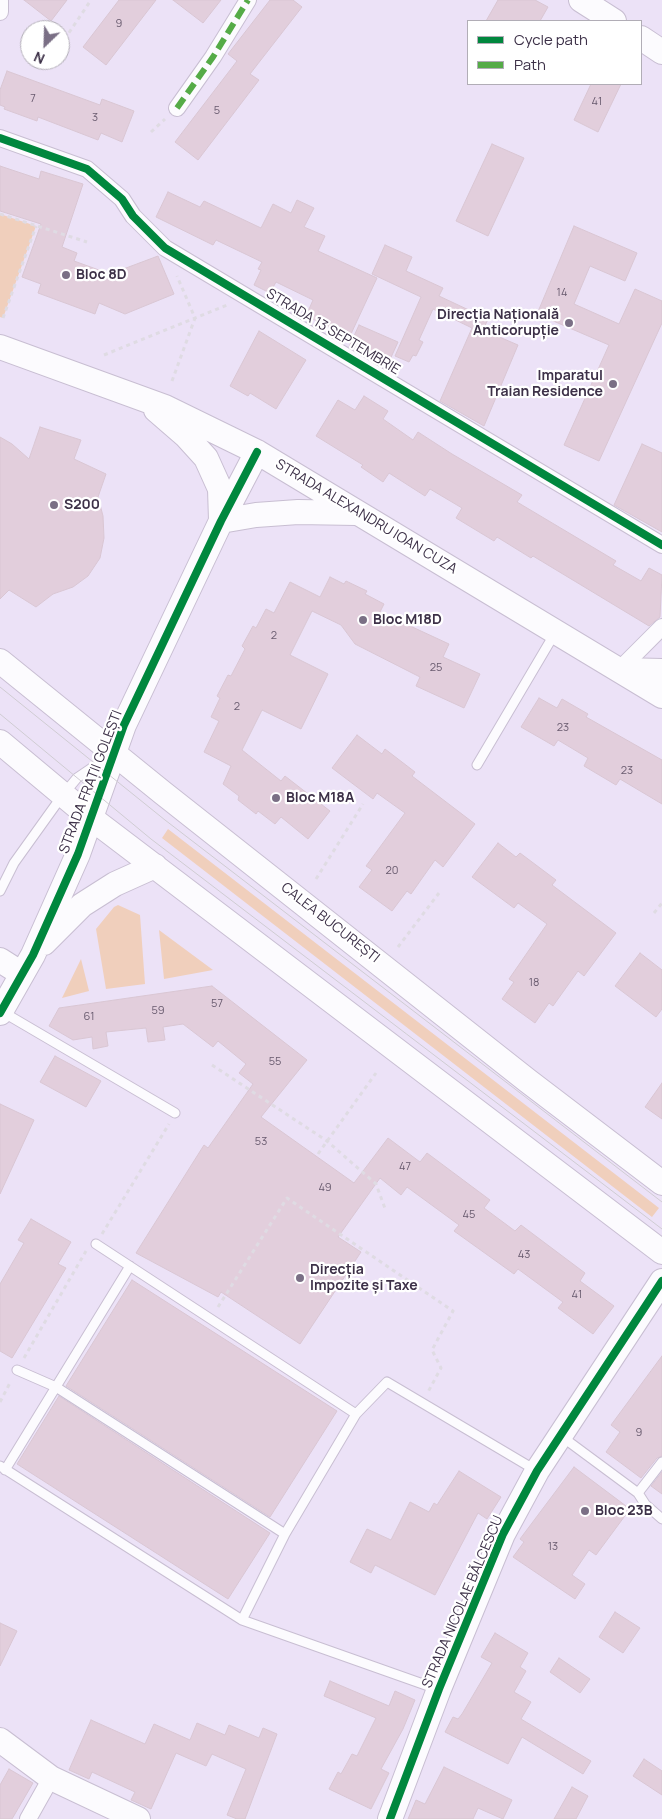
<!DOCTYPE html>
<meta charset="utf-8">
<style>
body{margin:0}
#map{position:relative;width:662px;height:1819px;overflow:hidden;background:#ece2f7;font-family:Manrope,sans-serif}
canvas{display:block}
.legend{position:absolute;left:467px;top:20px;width:175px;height:65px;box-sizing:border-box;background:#fff;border:1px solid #b1adb6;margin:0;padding:6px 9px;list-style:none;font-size:15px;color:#3d3148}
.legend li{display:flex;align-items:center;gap:10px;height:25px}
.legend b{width:25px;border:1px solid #b1adb6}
.north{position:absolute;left:20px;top:20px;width:50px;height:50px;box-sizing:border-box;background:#fff;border:1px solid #b1adb6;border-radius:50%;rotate:204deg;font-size:14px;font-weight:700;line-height:20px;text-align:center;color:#3d3148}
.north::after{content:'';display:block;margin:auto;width:18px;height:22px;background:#7a6f85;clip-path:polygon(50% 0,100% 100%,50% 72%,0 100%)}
</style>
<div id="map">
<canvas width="662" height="1819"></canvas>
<ul class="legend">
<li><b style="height:6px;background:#00873e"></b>Cycle path</li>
<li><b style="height:6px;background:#55ab47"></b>Path</li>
</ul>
<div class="north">N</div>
</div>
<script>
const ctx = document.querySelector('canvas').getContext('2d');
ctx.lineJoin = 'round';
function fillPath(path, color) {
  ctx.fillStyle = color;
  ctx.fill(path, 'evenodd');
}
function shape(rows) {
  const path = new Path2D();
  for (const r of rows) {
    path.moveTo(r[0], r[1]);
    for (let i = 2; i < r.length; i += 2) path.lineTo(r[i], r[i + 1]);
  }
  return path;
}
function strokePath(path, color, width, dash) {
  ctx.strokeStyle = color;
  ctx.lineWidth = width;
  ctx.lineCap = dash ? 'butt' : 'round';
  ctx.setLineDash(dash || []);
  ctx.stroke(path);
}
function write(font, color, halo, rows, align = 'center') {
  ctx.font = font + ' Manrope,sans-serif';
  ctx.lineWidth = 4.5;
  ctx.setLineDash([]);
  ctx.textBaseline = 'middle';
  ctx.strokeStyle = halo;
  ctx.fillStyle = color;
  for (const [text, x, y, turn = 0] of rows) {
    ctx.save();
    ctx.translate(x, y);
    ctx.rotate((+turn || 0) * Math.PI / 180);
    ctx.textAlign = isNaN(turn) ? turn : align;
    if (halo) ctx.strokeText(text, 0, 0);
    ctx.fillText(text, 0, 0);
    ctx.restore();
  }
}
const green = shape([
 [0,214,36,226,3,318,0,317],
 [168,829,659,1208,652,1217,162,838],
 [118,905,140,915,145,984,106,989,96,929,114,907],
 [159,930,213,970,164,979],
 [81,959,89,991,62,998]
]);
const building = shape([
 [24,0,67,0,51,21,24,0],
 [119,0,156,0,106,65,83,47,119,0],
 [173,0,221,0,203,23,173,0],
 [270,0,293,0,302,7,250,74,259,80,198,160,175,142,237,61,228,54,270,0],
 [498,0,535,0,548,7,540,21,486,21,498,0],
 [7,71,100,105,102,99,134,111,122,142,101,133,98,140,38,117,37,121,4,109,5,107,0,105,0,90,7,71],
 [591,84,621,84,598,132,574,120,591,84],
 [492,144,524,158,488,236,456,221,492,144],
 [0,166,39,179,41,171,83,184,62,247,77,253,74,261,110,274,158,256,174,294,125,314,99,303,95,314,38,293,41,284,22,277,41,224,0,211,0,166],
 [168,192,200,207,204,201,261,228,273,204,291,213,297,200,314,208,304,227,325,236,318,251,377,278,350,336,306,316,313,300,276,282,270,293,254,285,261,270,258,269,262,262,216,240,213,245,156,217,168,192],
 [574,226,637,253,625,281,590,266,574,304,619,324,635,289,662,301,662,323,599,461,564,445,609,345,537,314,574,226],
 [385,245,412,257,406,271,443,288,439,296,488,319,483,330,518,345,484,426,440,401,472,328,433,309,419,340,423,342,416,356,413,355,409,362,395,356,421,297,372,274,385,245],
 [359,325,398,342,388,364,349,347,359,325],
 [259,331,306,360,276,409,250,393,248,396,230,386,259,331],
 [364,396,388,411,383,419,413,440,418,432,452,454,522,495,517,502,616,561,613,565,641,581,649,568,662,575,660,617,649,626,533,556,531,558,497,537,494,541,456,518,462,508,430,489,425,496,389,473,383,482,361,467,363,465,316,436,338,400,355,410,364,396],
 [40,427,81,440,74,459,106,474,98,497,103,516,104,538,100,558,88,576,73,587,53,594,36,607,9,590,0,599,0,437,12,444,29,459,40,427],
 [642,444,662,453,662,532,614,505,642,444],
 [330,577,344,584,346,581,367,591,365,594,384,604,380,612,449,644,443,657,480,674,464,708,416,686,420,677,355,644,341,625,312,611,290,655,328,674,301,729,262,710,242,750,281,781,285,776,330,811,308,839,281,817,275,824,258,811,256,814,238,800,239,796,223,784,231,766,204,752,219,721,211,717,220,698,217,696,228,675,231,676,245,649,242,646,253,626,256,628,266,609,274,613,290,582,320,597,330,577],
 [539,698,557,708,562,699,588,714,586,717,662,760,662,804,620,779,616,785,584,766,588,758,558,740,554,746,521,727,539,698],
 [357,735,382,754,385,749,415,772,412,776,475,824,443,867,435,860,411,894,407,891,392,911,359,887,372,870,366,866,405,813,377,793,373,799,332,768,357,735],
 [498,843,516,857,520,853,556,880,552,885,616,933,584,976,578,971,553,1006,549,1003,535,1023,502,999,514,982,509,979,547,924,518,903,514,908,472,877,498,843],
 [640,953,662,970,662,1009,656,1017,615,986,640,953],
 [212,986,307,1060,261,1117,354,1183,388,1138,420,1162,427,1153,490,1200,484,1208,515,1231,521,1225,585,1273,580,1281,614,1306,593,1334,558,1308,563,1302,518,1269,514,1274,454,1231,459,1225,407,1187,401,1195,380,1178,338,1237,361,1252,300,1344,221,1292,218,1297,136,1253,204,1145,208,1148,253,1084,239,1073,246,1064,218,1041,213,1047,183,1024,163,1027,165,1040,148,1042,146,1028,106,1032,108,1046,93,1049,92,1037,73,1040,49,1026,59,1008,212,986],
 [55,1056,101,1081,86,1107,40,1082,55,1056],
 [662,1083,662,1119,645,1107,662,1083],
 [0,1104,34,1120,0,1194,0,1104],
 [31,1219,71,1242,58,1264,66,1268,12,1358,0,1351,0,1284,24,1243,18,1240,31,1219],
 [132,1280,337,1411,270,1517,66,1386,132,1280],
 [662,1356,662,1456,657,1458,641,1478,606,1452,620,1432,611,1425,662,1356],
 [59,1396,270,1533,228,1599,17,1464,59,1396],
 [574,1467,630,1509,596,1555,589,1550,572,1575,585,1584,575,1599,513,1557,524,1542,520,1539,574,1467],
 [459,1471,501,1497,487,1519,478,1513,435,1595,375,1565,371,1573,350,1562,367,1529,391,1540,410,1502,429,1512,434,1503,437,1505,459,1471],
 [662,1472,662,1494,651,1486,662,1472],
 [615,1612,640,1628,623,1653,599,1637,615,1612],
 [0,1623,17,1631,0,1666,0,1623],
 [495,1633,528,1653,520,1667,526,1671,514,1692,531,1702,521,1719,591,1761,583,1774,522,1737,508,1764,445,1732,453,1717,458,1719,462,1714,492,1663,481,1657,495,1633],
 [559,1658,590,1679,580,1693,550,1672,559,1658],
 [330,1681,389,1706,395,1691,415,1700,403,1729,381,1769,389,1773,371,1809,329,1789,338,1772,341,1774,352,1754,357,1756,376,1718,324,1696,330,1681],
 [91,1720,145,1744,154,1724,190,1740,197,1723,225,1735,229,1725,259,1738,263,1728,277,1734,245,1819,237,1819,227,1815,246,1769,212,1754,206,1766,176,1753,151,1809,131,1800,135,1792,92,1772,89,1779,69,1770,91,1720],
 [644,1759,662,1771,662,1795,633,1776,644,1759],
 [444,1767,512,1800,503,1819,478,1808,473,1819,408,1819,416,1800,425,1804,444,1767],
 [9,1769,33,1783,12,1819,0,1819,0,1785,9,1769],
 [572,1787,588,1796,576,1819,554,1819,572,1787]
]);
const path = shape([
 [60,46,91,0],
 [151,132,165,119],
 [0,214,87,242],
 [3,318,36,226],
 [104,355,227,305],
 [172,381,195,318,177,276],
 [316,879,363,804],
 [654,913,662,903],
 [398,947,439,893],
 [212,1065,327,1141,376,1184,386,1211],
 [318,1154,376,1073],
 [102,1234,169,1124],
 [218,1307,287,1198,453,1311,432,1350,441,1368,428,1392],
 [24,1358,86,1251],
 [0,1402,11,1381]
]);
const lane = shape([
 [477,765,555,633],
 [0,891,14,863,62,796,77,778,108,757],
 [1,1011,175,1113],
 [96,1244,356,1414],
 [17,1370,56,1387,285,1534],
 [561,1436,638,1493,645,1504,662,1519],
 [0,1466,242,1620,285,1534,356,1414,387,1382,537,1471],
 [5,1470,130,1266],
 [638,1493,662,1462],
 [242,1620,437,1689]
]);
const street = shape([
 [0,1,0,12],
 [177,108,213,57,248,0],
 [0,138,87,169,122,199,133,216,165,248,662,545],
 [620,669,662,627],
 [28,1819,51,1778]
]);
const secondary = shape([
 [581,0,614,21],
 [641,38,662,52],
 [0,347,165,407,257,452,662,696],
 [156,410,186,436,206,458,220,489,221,520],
 [221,521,256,515,298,512,356,513],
 [0,661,163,793,528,1081,662,1183],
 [621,670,662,671],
 [0,742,91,818,662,1252],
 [44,943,82,905,115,884,155,866],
 [0,960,22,974],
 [0,1013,33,955,78,854,124,725,221,521,257,452],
 [0,1740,51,1778,138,1819],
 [390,1819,439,1689,503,1534,537,1471,662,1281]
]);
const tram = shape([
 [0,687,165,820,662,1202],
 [0,714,151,839,662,1229]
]);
const quiet = shape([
 [177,108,213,57,248,0]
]);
const cycleway = shape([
 [0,138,87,169,122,199,133,216,165,248,662,545],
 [0,1013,33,955,78,854,124,725,221,521,257,452],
 [390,1819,439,1689,503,1534,537,1471,662,1281]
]);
const markers = [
 [66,275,5,"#7a6f85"],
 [569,323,5,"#7a6f85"],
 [613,384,5,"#7a6f85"],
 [54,505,5,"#7a6f85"],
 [363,620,5,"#7a6f85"],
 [276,798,5,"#7a6f85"],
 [300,1278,5,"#7a6f85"],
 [585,1511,5,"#7a6f85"]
];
const numberNames = [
 ["9",119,24],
 ["7",33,99],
 ["41",597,102],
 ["5",217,111],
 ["3",95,118],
 ["14",562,293],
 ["2",274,636],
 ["25",436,668],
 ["2",237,707],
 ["23",563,728],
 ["23",627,771],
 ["20",392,871],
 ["18",534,983],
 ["57",217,1004],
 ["59",158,1011],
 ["61",89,1017],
 ["55",275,1062],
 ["53",261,1142],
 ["47",405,1167],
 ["49",325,1188],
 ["45",469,1215],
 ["43",524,1255],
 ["41",577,1295],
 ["9",639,1433],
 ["13",553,1547]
];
const poiNames = [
 ["Bloc 8D",76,275],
 ["Direcția Națională",559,315,"right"],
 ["Anticorupție",559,331,"right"],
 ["Imparatul",603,376,"right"],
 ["Traian Residence",603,392,"right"],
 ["S200",64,505],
 ["Bloc M18D",373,620],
 ["Bloc M18A",286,798],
 ["Direcția",310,1270],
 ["Impozite și Taxe",310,1286],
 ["Bloc 23B",595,1511]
];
const streetNames = [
 ["STRADA 13 SEPTEMBRIE",333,332,31],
 ["STRADA ALEXANDRU IOAN CUZA",366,517,31],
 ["STRADA FRAȚII GOLEȘTI",91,782,-69],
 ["CALEA BUCUREȘTI",330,923,38],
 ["STRADA NICOLAE BĂLCESCU",463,1602,-67]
];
fillPath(green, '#f0cfbc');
fillPath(building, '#e2cedc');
strokePath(building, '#d9c6d3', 1);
strokePath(lane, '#c8bed2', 11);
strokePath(street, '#c8bed2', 18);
strokePath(secondary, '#c8bed2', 26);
strokePath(path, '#dfdbe3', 3, [4, 4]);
strokePath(lane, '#fcfbfe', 9);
strokePath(street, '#fcfbfe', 16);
strokePath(secondary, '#fcfbfe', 24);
strokePath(tram, '#cfccd2', 1);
strokePath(quiet, '#55ab47', 6, [12, 6]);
strokePath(cycleway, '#00873e', 8);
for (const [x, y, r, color] of markers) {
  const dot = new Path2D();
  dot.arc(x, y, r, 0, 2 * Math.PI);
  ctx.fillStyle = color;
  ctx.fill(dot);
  strokePath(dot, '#fff', 2);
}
write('11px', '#685a6e', null, numberNames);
write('bold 14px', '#3d3148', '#fff', poiNames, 'left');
write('14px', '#3d3148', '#fff', streetNames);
</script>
